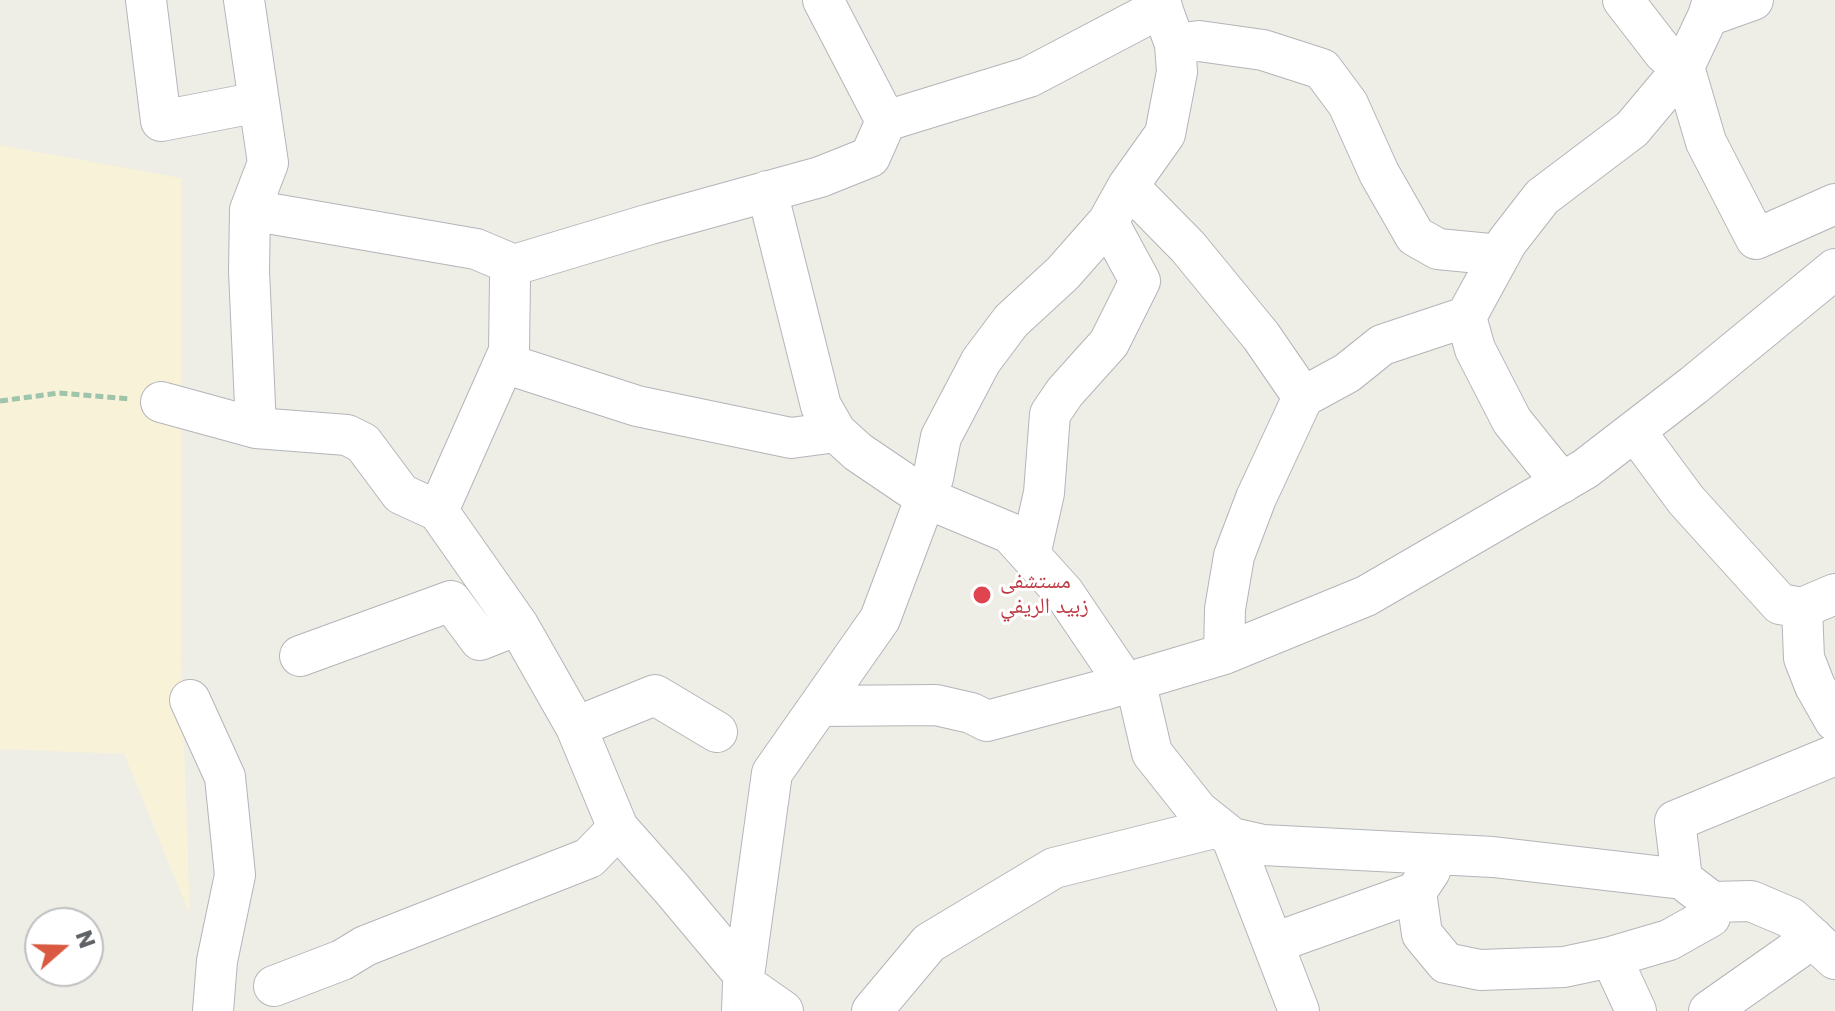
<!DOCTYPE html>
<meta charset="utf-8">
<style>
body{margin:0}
#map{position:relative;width:1835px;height:1011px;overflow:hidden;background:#eeede6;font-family:Poppins,sans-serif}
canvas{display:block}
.north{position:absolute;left:24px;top:907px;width:80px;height:80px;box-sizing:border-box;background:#fff;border:2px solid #bebfc1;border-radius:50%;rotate:70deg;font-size:22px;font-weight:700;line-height:32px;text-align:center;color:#5d6064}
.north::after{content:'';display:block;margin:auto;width:28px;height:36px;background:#d95a41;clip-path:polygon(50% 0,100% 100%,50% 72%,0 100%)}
</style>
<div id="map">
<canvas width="1835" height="1011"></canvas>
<div class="north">N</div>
</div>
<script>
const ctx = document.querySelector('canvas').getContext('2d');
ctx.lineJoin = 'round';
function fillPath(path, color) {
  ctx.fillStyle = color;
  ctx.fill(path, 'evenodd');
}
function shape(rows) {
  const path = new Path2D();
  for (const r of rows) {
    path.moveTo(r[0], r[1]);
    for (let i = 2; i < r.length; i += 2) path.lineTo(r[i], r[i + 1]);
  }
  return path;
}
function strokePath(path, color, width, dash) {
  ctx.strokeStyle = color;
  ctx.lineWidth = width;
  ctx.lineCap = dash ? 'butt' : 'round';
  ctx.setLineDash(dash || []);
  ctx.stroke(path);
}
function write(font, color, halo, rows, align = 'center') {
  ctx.font = font + ' Poppins,"Noto Naskh Arabic",sans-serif';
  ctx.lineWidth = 6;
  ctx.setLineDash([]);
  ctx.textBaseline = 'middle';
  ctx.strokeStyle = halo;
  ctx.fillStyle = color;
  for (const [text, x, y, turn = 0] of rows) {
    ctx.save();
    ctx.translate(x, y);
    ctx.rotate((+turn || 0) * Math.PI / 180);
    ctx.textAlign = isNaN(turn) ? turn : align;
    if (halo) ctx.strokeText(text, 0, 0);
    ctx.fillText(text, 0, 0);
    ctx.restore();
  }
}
const sand = shape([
 [0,145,181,178,181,659,190,915,124,754,0,749]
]);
const path = shape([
 [0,401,59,393,130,399]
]);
const minor = shape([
 [146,0,161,121,259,102],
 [244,0,268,163,250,210,249,271,256,428],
 [823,0,886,121,1029,77,1162,7],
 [1713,0,1708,16,1684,67,1706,142,1756,239,1835,204],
 [1708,16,1753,0],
 [1175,44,1199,41,1263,50,1322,69,1348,104,1379,173,1415,236,1438,249,1500,255],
 [1128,186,1188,247,1261,336,1303,397,1256,498,1234,556,1225,609,1224,654],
 [767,191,821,406,836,432,858,452,926,498,1010,533,1064,593,1125,683],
 [250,210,476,249,514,265,650,224,820,177,870,157,886,121],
 [504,363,637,406,791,438,836,432],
 [1303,397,1347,373,1382,345,1466,317],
 [161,402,256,428,347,435,363,443,401,494,438,511,518,625,576,727,618,828,672,889,744,975],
 [1635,431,1686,500,1780,604,1802,608,1835,594],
 [1562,483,1512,421,1475,349,1466,317,1507,242,1542,197,1632,129,1684,67,1664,53,1623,0],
 [438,511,509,351,510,279,514,265],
 [1030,555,1044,493,1050,414,1065,392,1109,343,1140,281,1108,222],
 [1802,608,1804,658,1815,686,1835,721],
 [300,656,451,601,480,640,518,625],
 [1135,680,1152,753,1198,811,1232,838,1263,845,1493,857,1682,879,1712,902,1751,901,1791,918,1835,959],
 [190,700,225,777,235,875,217,961,213,1011],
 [820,706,936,705,971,713,987,721,1103,690,1224,654,1366,596,1585,469,1694,385,1835,269],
 [576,727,655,695,717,732],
 [1232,838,1299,1011],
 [1682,879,1675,821,1835,755],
 [1416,892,1422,934,1446,963,1480,970,1564,967,1611,957,1669,940,1710,917,1712,902],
 [1274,943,1416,892,1430,871],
 [1611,957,1636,1011],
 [743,983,783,1011],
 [274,986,342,960,365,946,589,858,618,828],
 [742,1011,743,983,772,773,880,619,933,478,941,437,981,361,1011,321,1063,273,1108,222,1128,186,1165,134,1177,72,1175,44,1159,0],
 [872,1011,929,943,1054,868,1218,827],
 [1709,1011,1813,938]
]);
const markers = [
 [982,595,10,"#e0444e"]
];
const healthNames = [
 ["مستشفى",1000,582],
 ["زبيد الريفي",1000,607]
];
fillPath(sand, '#f7f2d8');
strokePath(minor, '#b3b5b9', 42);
strokePath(path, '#9ec4ac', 5, [8, 4]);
strokePath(minor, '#fff', 40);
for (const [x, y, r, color] of markers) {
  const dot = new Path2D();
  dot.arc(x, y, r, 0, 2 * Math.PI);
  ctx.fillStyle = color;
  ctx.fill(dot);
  strokePath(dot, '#fff', 3);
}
write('22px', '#be3a42', '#fff', healthNames, 'left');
</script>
